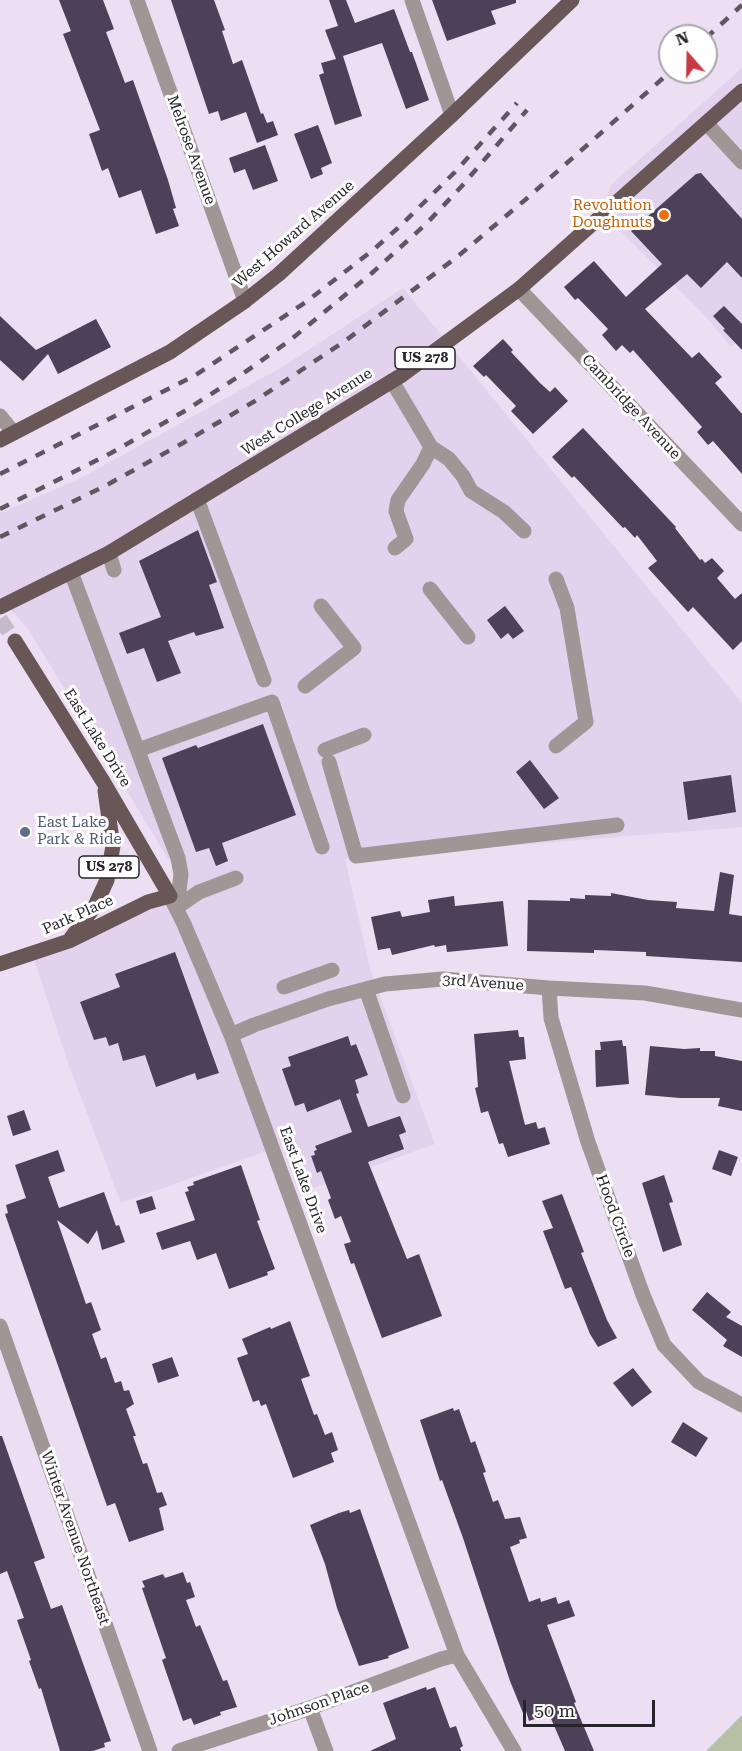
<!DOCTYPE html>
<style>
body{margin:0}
#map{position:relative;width:742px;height:1751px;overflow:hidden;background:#ecdef3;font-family:"Roboto Serif",serif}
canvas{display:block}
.north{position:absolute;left:658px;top:24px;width:60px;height:60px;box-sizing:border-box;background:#fff;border:2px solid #a9a7aa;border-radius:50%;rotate:340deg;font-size:16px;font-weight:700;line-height:24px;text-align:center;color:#28242b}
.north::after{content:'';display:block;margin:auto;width:21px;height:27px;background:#c93944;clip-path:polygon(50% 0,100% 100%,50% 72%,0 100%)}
.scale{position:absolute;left:523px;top:1700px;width:132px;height:27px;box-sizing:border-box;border:3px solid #28242b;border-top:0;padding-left:8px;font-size:18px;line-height:21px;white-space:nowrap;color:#28242b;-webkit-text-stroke:4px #fff;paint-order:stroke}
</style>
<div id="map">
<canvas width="742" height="1751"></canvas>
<div class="north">N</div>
<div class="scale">50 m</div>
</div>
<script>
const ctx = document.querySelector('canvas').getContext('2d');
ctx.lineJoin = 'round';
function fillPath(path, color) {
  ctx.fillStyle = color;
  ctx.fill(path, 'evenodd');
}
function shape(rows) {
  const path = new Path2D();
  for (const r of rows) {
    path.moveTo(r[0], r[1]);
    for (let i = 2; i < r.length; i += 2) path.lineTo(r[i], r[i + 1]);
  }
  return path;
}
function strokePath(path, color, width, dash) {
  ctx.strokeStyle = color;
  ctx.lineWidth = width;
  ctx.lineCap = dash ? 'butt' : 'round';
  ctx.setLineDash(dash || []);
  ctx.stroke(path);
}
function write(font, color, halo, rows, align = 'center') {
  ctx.font = font + ' "Roboto Serif",serif';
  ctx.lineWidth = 6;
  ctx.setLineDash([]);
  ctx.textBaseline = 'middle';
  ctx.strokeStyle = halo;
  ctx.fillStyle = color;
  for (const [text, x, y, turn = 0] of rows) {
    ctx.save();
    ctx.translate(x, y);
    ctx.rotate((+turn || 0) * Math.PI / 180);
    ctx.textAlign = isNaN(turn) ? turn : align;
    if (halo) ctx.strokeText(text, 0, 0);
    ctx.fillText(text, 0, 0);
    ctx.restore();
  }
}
const built = shape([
 [742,68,742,337,731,347,705,316,602,212,611,185],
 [403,288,742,703,742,827,345,859,371,972,435,1144,299,1193,281,1146,121,1203,69,1066,31,950,186,888,28,629,0,597,0,513,81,478,284,366]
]);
const green = shape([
 [742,1715,742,1751,706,1751]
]);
const building = shape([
 [59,0,103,0,114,29,106,32,125,83,133,80,168,180,176,208,173,209,179,226,156,234,141,190,119,198,108,168,102,171,89,134,100,130,63,34,71,31],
 [171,0,214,0,225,30,222,31,233,64,242,60,261,114,263,113,267,123,273,121,278,135,257,143,246,112,221,121,218,111,209,114],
 [329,0,346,0,355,23,394,9,410,52,412,52,429,100,406,109,382,43,337,58,343,56,362,116,335,125,319,75,324,73,321,63,336,59,325,30,338,26],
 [432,0,516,0,516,3,491,11,496,24,447,41],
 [318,125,332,163,321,168,323,174,311,179,294,134],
 [265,145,278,181,253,190,245,169,234,173,229,158],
 [701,173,742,219,742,278,727,262,701,288,687,274,645,309,692,358,699,352,722,377,715,383,742,414,742,474,713,441,708,445,697,432,702,427,633,350,630,353,622,345,616,351,602,335,608,329,578,298,575,300,564,287,594,261,626,297,662,264,631,231,696,174],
 [724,306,742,324,742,350,723,330,725,329,713,316],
 [0,316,36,350,96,319,111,347,58,374,48,354,23,381,0,360],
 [503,339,513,350,511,352,540,383,550,392,555,387,568,401,533,434,511,411,516,406,486,375,484,377,473,366],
 [583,428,676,527,675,528,700,560,702,559,705,563,712,558,724,571,717,578,735,599,742,593,742,641,733,650,693,607,688,612,648,568,657,561,637,535,635,538,625,527,623,528,574,476,572,478,552,457],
 [198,530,217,582,209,585,224,628,196,636,194,632,168,641,181,673,157,682,144,648,127,654,119,633,161,617,139,561],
 [505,606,524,631,513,639,508,633,501,639,487,620],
 [263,724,296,815,222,843,228,861,216,866,209,848,196,852,162,758,196,745,198,748],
 [530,760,559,798,544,809,516,772],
 [731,775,736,812,688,820,683,782],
 [720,872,734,875,729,914,742,916,742,962,646,956,646,952,594,950,594,953,527,951,528,900,570,901,570,898,585,899,585,895,611,896,611,893,648,900,677,902,676,908,714,911],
 [454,896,455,906,503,901,508,946,447,952,446,945,435,947,434,945,392,955,390,948,378,950,371,917,400,911,402,917,430,912,428,900],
 [175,952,219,1073,197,1080,195,1073,156,1087,145,1055,123,1061,118,1043,109,1046,106,1037,94,1040,80,1002,120,987,115,974],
 [518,1030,519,1037,524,1037,526,1059,509,1061,525,1125,536,1122,538,1129,545,1127,550,1144,508,1157,503,1143,499,1144,488,1111,481,1113,475,1088,478,1087,474,1034],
 [348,1036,351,1046,356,1044,368,1075,355,1080,359,1093,356,1094,368,1127,400,1116,406,1132,399,1135,404,1149,368,1162,407,1259,419,1254,442,1316,382,1338,354,1263,351,1264,344,1244,351,1242,341,1216,335,1219,328,1200,331,1198,321,1171,317,1173,311,1156,315,1155,314,1151,317,1150,315,1146,352,1132,340,1099,307,1112,304,1103,295,1106,282,1069,291,1066,288,1057],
 [622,1040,623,1046,626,1046,629,1084,596,1087,595,1050,601,1050,600,1042],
 [650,1046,684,1049,700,1048,700,1051,715,1051,715,1056,742,1061,742,1111,718,1106,720,1098,680,1098,645,1095],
 [24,1110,31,1130,13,1136,7,1116],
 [58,1150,65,1171,48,1177,59,1208,104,1192,116,1226,119,1225,125,1242,102,1250,97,1230,88,1244,57,1220,86,1304,91,1302,101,1330,92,1334,101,1359,106,1357,115,1383,121,1381,124,1391,129,1390,134,1404,126,1409,136,1436,133,1436,143,1464,147,1463,157,1493,162,1492,167,1505,159,1508,164,1530,129,1542,115,1503,107,1506,5,1214,8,1213,6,1205,26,1198,15,1165],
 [719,1150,738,1157,731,1176,712,1169],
 [241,1165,260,1220,257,1221,275,1269,267,1272,268,1275,229,1289,216,1253,197,1260,190,1241,162,1250,156,1233,195,1220,185,1192,189,1191,187,1187,194,1185,193,1182],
 [664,1175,673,1202,669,1203,682,1245,663,1252,642,1183],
 [562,1194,584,1252,581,1253,607,1320,617,1338,598,1347,590,1334,571,1287,565,1289,543,1231,553,1228,542,1201],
 [152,1196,156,1209,140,1214,136,1201],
 [707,1292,731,1312,726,1317,742,1326,742,1357,723,1346,727,1340,692,1310],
 [290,1321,310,1376,301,1379,309,1401,314,1415,317,1414,325,1435,332,1432,338,1450,331,1453,334,1462,293,1478,266,1404,261,1406,259,1400,253,1402,237,1358,248,1354,242,1339,270,1327,271,1329],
 [172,1357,179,1376,158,1383,152,1364],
 [633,1368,652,1392,632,1407,613,1383],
 [453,1408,454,1411,459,1409,471,1443,475,1441,486,1472,483,1473,493,1502,498,1500,505,1519,520,1517,527,1538,519,1540,520,1543,510,1547,529,1602,540,1598,541,1602,556,1597,558,1604,569,1600,575,1616,547,1625,576,1702,574,1703,594,1751,565,1751,549,1714,529,1721,526,1711,523,1713,510,1681,463,1538,442,1480,440,1481,420,1420],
 [683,1422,708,1438,696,1457,671,1442],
 [0,1436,2,1436,45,1558,34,1562,51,1609,62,1605,111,1741,104,1743,105,1747,93,1751,60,1751,41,1688,39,1689,29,1661,31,1660,17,1620,24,1618,7,1571,0,1574],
 [360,1509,409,1648,388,1656,389,1658,359,1666,337,1608,325,1564,310,1525,339,1513,349,1510,350,1513],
 [183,1572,187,1583,190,1582,195,1597,186,1600,196,1627,200,1625,223,1681,227,1680,237,1707,220,1712,221,1715,194,1725,191,1718,183,1721,162,1660,166,1658,142,1588,145,1587,142,1581,163,1574,165,1578],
 [426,1687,427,1690,435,1687,450,1728,456,1726,463,1746,460,1748,461,1751,370,1751,396,1739,383,1703]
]);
const majorTunnel = shape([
 [0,619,15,641]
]);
const minor = shape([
 [137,0,245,301],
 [412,0,452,115],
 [707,124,742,162],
 [519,289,742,524],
 [392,381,431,447,449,459,463,476,471,491,504,512,524,531],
 [0,416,14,433],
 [197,499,264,680],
 [395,548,406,539,396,511,398,500,423,464,431,447],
 [109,553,114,570],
 [71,572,178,858,181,874,177,907],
 [556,579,567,608,586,722,556,746],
 [430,589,468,637],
 [305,686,354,648,321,606],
 [138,750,272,702,322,847],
 [325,750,364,735],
 [329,762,356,856,617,825],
 [170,896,184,924,231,1035,457,1655,514,1751],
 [177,907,199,892,236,878],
 [284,987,332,970],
 [549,988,551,1018,588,1142,643,1295,664,1345,699,1382,742,1405],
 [366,989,403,1096],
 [231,1035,254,1025,328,999,385,984,443,979,549,988,645,993,742,1010],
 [0,1326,150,1751],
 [310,1708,326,1751],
 [179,1751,310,1708,441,1659,457,1655]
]);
const major = shape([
 [0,440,170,352,245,301,279,274,452,115,572,0],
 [0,607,109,553,402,375,519,289,742,91],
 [71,938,95,906,107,880,113,846,105,791],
 [0,964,69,941,148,902,170,896,104,783,15,641]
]);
const rail = shape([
 [706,38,742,5],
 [0,474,194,376,306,302,373,250,398,228,455,172,517,103],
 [0,509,111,453,183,412,241,375,289,341,372,273,427,223,461,187,527,110],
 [0,537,105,486,183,443,255,401,345,341,457,257,525,200,670,72]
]);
const markers = [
 [664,215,6,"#e8710a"],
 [25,832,6,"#5c6f8a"]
];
const shields = [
 [425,358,60],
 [109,867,60]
];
const shieldNames = [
 ["US 278",425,358],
 ["US 278",109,867]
];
const streetNames = [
 ["Melrose Avenue",191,150,70],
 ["West Howard Avenue",294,234,-41],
 ["Cambridge Avenue",631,407,47],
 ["West College Avenue",307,412,-32],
 ["East Lake Drive",97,738,58],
 ["Park Place",78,915,-24],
 ["3rd Avenue",483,983,4],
 ["East Lake Drive",303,1180,70],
 ["Hood Circle",615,1216,70],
 ["Winter Avenue Northeast",75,1538,71],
 ["Johnson Place",319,1704,-19]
];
const foodNames = [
 ["Revolution",652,206],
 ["Doughnuts",652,223]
];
const serviceNames = [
 ["East Lake",37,823],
 ["Park & Ride",37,840]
];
fillPath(built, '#e3d2ed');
fillPath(green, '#b5c0a4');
fillPath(building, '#4c4159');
strokePath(majorTunnel, '#c5b9cb', 15, [15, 8]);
strokePath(minor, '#a19696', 15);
strokePath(major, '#695656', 15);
strokePath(rail, '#5e5762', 4.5, [10, 10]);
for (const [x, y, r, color] of markers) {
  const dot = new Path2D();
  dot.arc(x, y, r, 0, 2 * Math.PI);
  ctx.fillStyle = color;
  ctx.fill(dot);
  strokePath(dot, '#fff', 2);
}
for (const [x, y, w] of shields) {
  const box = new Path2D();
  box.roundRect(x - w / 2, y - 11, w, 22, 4.5);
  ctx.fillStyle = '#fff';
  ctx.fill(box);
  strokePath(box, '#28242b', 1.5);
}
write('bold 14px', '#28242b', null, shieldNames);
write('15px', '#28242b', '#fff', streetNames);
write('15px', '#c56008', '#fff', foodNames, 'right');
write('15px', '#4e5e75', '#fff', serviceNames, 'left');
</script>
